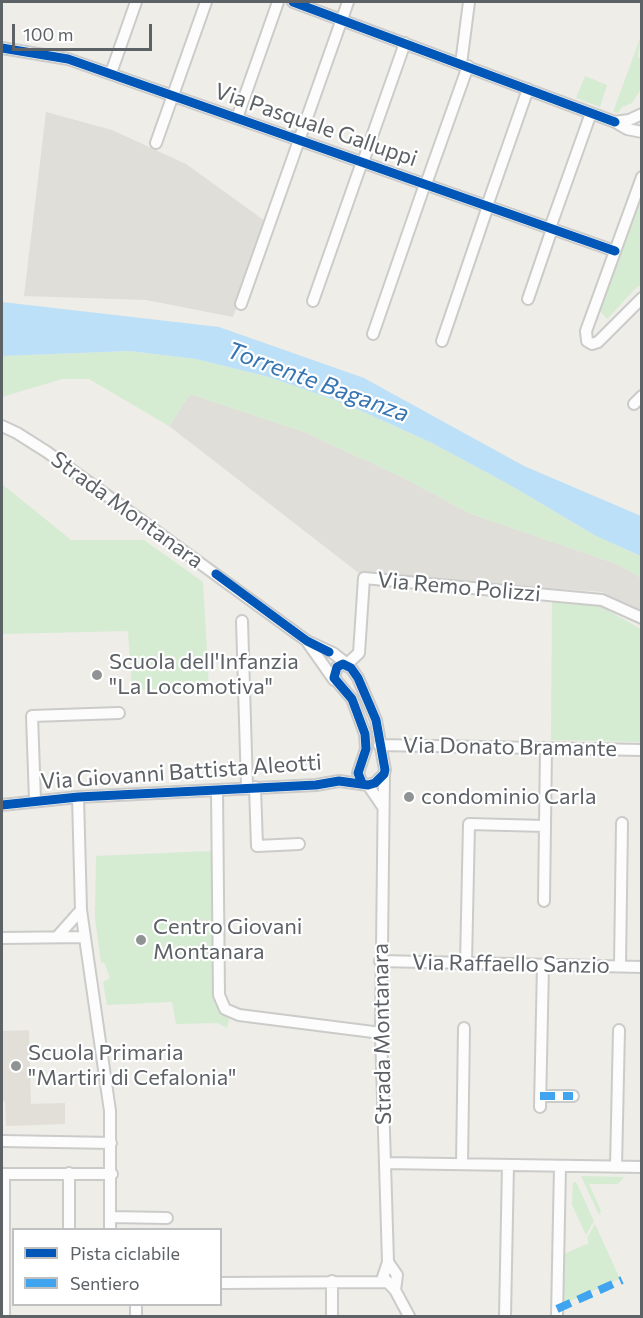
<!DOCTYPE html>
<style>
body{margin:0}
#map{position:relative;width:643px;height:1318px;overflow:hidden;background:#eeede8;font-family:Commissioner,sans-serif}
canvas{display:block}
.frame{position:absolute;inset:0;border:3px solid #5d6267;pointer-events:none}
.legend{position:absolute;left:12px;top:1228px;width:210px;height:78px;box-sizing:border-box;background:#fff;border:2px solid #bec0c2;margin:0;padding:8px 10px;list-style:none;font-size:18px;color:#5d6267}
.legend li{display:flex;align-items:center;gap:12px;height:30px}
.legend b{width:30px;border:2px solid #bec0c2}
.scale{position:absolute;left:12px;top:24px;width:140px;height:27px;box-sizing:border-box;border:3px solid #5d6267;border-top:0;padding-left:8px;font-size:18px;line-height:21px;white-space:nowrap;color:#5d6267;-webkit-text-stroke:4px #fff;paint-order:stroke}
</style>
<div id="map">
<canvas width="643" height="1318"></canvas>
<div class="frame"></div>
<ul class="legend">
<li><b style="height:8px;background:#0057b8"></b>Pista ciclabile</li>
<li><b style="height:8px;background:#40a5ee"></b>Sentiero</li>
</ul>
<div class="scale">100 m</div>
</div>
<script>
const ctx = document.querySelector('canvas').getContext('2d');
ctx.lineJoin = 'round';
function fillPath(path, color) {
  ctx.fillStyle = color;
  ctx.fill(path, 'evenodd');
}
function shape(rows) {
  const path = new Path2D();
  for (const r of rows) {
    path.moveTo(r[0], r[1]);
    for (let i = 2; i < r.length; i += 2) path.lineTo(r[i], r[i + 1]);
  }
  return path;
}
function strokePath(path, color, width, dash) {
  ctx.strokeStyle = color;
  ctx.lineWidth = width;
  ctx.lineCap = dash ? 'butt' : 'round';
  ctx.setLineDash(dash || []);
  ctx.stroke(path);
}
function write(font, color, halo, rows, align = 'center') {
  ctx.font = font + ' Commissioner,sans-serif';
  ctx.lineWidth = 4.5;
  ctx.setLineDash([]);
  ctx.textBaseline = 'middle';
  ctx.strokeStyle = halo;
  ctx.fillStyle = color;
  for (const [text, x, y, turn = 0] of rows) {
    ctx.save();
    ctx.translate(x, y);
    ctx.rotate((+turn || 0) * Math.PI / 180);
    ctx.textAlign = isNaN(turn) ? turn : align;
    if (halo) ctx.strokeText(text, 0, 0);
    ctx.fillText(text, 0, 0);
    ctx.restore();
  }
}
const industrial = shape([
 [46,112,112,130,186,164,265,221,233,317,146,300,24,296],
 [190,394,304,432,402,477,471,514,617,564,641,578,641,615,602,592,360,574,169,426]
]);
const education = shape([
 [29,1030,31,1104,65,1103,65,1124,6,1126,5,1101,2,1101,2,1031]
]);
const green = shape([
 [641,36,638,57,641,59,641,89,632,103,622,107,618,113,613,112],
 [585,76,607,85,600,107,576,98],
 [641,184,641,287,638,286,607,319,600,311,604,298,602,297],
 [129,351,196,359,269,377,344,403,432,443,510,485,596,536,641,556,641,578,617,564,471,514,402,477,304,432,190,394,169,426,89,379,62,379,2,397,2,356],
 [2,484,71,540,144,540,203,582,209,687,132,690,128,631,2,634],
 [552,602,598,605,641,629,641,742,551,740],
 [211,851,214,997,216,1006,229,1019,227,1028,217,1023,176,1024,172,1002,107,1005,103,982,110,978,104,962,101,963,95,918,96,856],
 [581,1176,624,1177,618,1184,589,1184,601,1211,599,1215],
 [573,1182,576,1182,594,1221,586,1235,572,1205],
 [595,1224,620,1279,563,1304,564,1254,589,1243,587,1238]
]);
const water = shape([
 [2,302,219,327,364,378,524,466,641,516,641,556,596,536,510,485,432,443,344,403,269,377,196,359,129,351,2,356]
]);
const minor = shape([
 [293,2,615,122,627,129,642,132],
 [2,48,68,59,615,251],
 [461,64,469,2],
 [111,73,136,2],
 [237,118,278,2],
 [615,122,629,120,642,114],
 [156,143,206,2],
 [363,162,405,43],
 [642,177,586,331,587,341,592,344,598,342,642,298],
 [426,184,468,66],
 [487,206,528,89],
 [550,228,591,113],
 [528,299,552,229],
 [313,301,362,162],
 [241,304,348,2],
 [373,334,425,184],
 [442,341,488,206],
 [634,404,642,396],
 [2,426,17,433,47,452,307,641,333,653,347,664,359,653,364,578,602,600,642,618],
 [242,621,247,787],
 [308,643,334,680],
 [379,745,642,750],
 [384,774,381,1033,388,1262,383,1277,395,1290,409,1316],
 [368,785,383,807],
 [255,787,257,846,299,844],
 [217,790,219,995,225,1009,239,1015,381,1033],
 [78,797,81,910,110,1111,110,1230],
 [35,800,32,716,119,713],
 [2,805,78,797,316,785,339,781,368,785,375,783,384,774,385,770,376,720,358,678,351,668,343,664,337,667,334,678,352,699,365,734,366,749,358,773,362,783],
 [544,901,546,748],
 [57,937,81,910],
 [2,938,85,937],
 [380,961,642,967],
 [466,963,469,824,545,826],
 [620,966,622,823],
 [540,1096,573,1096],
 [540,1107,543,965],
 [2,1141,111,1143],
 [385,1163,642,1167],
 [462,1164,464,1028],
 [616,1167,619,1030],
 [69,1173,69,1230],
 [2,1174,112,1174],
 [110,1217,167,1218],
 [388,1262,397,1275,395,1290],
 [220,1283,386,1282],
 [4,1316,4,1174],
 [136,1316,136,1304],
 [332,1316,332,1281],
 [505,1316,508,1165],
 [557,1316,560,1166]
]);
const quiet = shape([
 [540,1096,573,1096],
 [557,1309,622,1280]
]);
const cycleway = shape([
 [293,2,615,122],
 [2,48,68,59,615,251],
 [216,574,307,641,329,652],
 [2,805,78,797,316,785,339,781,368,785,375,783,384,774,385,770,376,720,358,678,351,668,343,664,337,667,334,678,352,699,365,734,366,749,358,773,362,783]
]);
const markers = [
 [97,675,6,"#909394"],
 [409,797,6,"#909394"],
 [141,940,6,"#909394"],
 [16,1066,6,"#909394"]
];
const streetNames = [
 ["Via Pasquale Galluppi",316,125,19],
 ["Strada Montanara",127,510,36],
 ["Via Remo Polizzi",459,587,5],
 ["Via Donato Bramante",510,747,1],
 ["Via Giovanni Battista Aleotti",181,772,-4],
 ["Via Raffaello Sanzio",511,964,1],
 ["Strada Montanara",382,1034,-91]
];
const poiNames = [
 ["Scuola dell'Infanzia",109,662],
 ["\"La Locomotiva\"",109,687],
 ["condominio Carla",421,797],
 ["Centro Giovani",153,927],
 ["Montanara",153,952],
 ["Scuola Primaria",28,1053],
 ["\"Martiri di Cefalonia\"",28,1078]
];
const waterNames = [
 ["Torrente Baganza",318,382,20]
];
fillPath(industrial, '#dfded9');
fillPath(education, '#e1dfd8');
fillPath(green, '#d5ebd2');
fillPath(water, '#bce0f8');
strokePath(minor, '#cbcbca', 14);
strokePath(minor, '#fcfcfc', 10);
strokePath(quiet, '#40a5ee', 8, [15, 8]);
strokePath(cycleway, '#0057b8', 9);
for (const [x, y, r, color] of markers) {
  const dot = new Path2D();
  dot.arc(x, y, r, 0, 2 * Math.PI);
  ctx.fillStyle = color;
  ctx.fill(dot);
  strokePath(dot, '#fff', 2);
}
write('22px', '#5d6267', '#fff', streetNames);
write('22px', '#5d6267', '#fff', poiNames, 'left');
write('italic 24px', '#3775b2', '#fff', waterNames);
</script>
